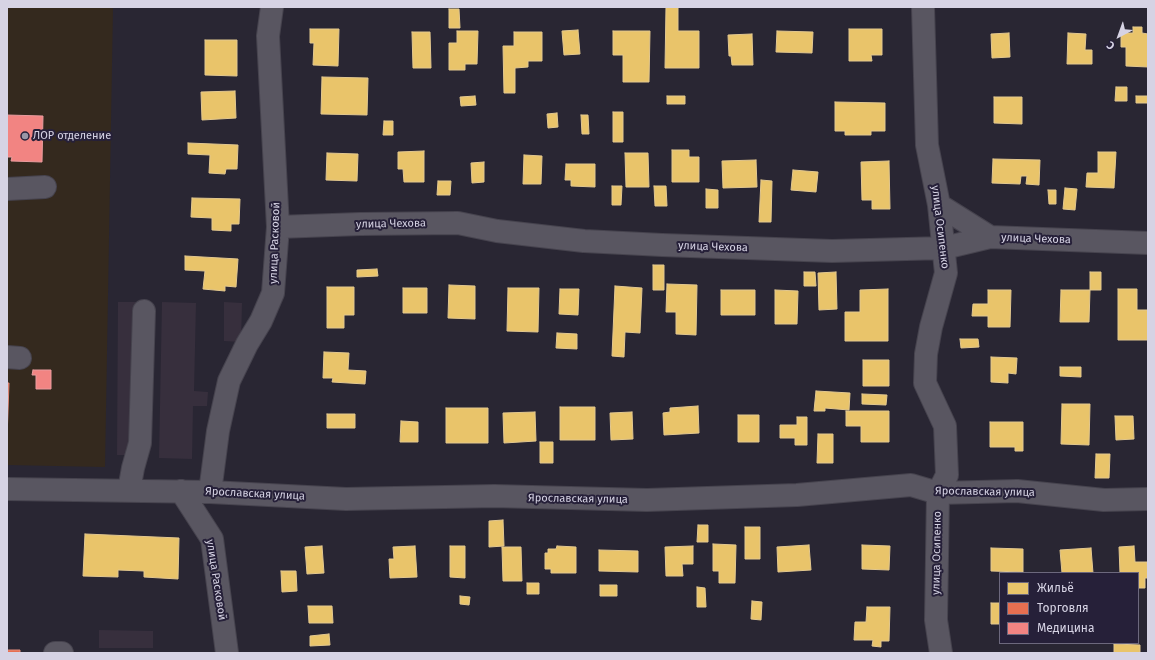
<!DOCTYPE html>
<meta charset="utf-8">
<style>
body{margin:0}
#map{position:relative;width:1155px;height:660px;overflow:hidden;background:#292633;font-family:"Fira Sans",sans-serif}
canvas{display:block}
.frame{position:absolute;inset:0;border:8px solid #d6d3e4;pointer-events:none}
.legend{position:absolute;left:999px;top:572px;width:140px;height:72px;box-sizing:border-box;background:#262039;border:1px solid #6c687d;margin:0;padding:5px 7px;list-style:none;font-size:12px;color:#d6d3e4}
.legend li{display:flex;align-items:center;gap:8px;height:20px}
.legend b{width:20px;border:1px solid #6c687d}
.north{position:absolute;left:1099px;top:16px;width:40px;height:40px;-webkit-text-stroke:3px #262039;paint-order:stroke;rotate:221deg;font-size:11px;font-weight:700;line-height:16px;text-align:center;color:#d6d3e4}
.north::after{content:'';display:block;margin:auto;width:14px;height:18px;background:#d6d3e4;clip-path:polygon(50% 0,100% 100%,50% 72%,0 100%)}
</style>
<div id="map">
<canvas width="1155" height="660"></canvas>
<div class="frame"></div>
<ul class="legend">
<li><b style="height:11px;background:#e9c46a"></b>Жильё</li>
<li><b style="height:11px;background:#e76f51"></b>Торговля</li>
<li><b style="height:11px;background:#f28482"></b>Медицина</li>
</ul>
<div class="north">С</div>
</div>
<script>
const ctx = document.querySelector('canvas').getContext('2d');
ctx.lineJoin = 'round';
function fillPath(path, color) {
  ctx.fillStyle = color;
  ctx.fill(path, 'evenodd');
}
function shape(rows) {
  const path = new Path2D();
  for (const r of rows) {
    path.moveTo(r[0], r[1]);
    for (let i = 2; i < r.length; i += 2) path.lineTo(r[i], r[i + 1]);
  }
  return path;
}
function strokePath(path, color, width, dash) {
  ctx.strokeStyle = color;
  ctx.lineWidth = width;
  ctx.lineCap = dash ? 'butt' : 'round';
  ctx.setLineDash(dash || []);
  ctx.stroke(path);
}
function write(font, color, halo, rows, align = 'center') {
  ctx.font = font + ' "Fira Sans",sans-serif';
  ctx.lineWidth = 4;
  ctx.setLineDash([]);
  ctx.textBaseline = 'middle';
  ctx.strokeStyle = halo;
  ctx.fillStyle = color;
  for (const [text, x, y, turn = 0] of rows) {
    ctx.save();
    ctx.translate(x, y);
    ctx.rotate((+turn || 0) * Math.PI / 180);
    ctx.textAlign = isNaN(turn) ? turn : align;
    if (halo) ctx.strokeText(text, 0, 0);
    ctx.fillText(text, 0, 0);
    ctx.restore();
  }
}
const industrial = shape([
 [118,302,136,302,135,455,117,455],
 [162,302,196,303,194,391,208,392,207,406,193,406,192,459,159,458],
 [224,302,242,303,241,342,224,341],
 [99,630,153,631,153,648,99,648]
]);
const medical = shape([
 [7,7,113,7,105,467,7,465]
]);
const homes = shape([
 [666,7,678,7,678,31,699,31,699,68,665,68,666,7],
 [449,9,459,9,460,28,449,28,449,9],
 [1133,27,1142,27,1142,33,1148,34,1148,67,1126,66,1126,47,1121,47,1121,33,1133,33,1133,27],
 [310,29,339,29,338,66,313,65,314,43,310,43,310,29],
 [849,29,882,29,882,55,871,55,872,61,849,61,849,29],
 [578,30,580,54,564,55,562,31,578,30],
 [457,31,478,31,477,64,465,64,465,70,449,70,449,43,457,43,457,31],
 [613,31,650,31,649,82,623,82,623,55,613,55,613,31],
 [777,31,813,32,812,53,776,52,777,31],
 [412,32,430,32,431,68,413,68,412,32],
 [514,32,542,32,542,61,528,61,528,67,515,68,515,93,504,93,503,46,514,46,514,32],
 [1009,33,1010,57,992,58,991,34,1009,33],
 [1068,33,1086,34,1085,50,1092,50,1092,64,1067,64,1068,33],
 [752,34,753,65,732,65,731,56,729,56,728,35,752,34],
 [205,40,237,40,237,76,205,75,205,40],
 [322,77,368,78,367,115,321,114,322,77],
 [1116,87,1127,87,1127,101,1115,101,1116,87],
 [235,91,236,118,202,120,201,92,235,91],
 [475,96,476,105,461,106,460,97,475,96],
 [667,96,685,96,685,104,667,104,667,96],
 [1136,96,1148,96,1148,103,1136,103,1136,96],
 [994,97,1022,97,1022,124,994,123,994,97],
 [835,102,885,103,885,131,871,131,871,135,845,135,845,131,835,131,835,102],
 [613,112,623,112,623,142,613,142,613,112],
 [557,113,558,127,548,128,547,114,557,113],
 [581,115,588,115,589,134,582,134,581,115],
 [384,121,393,121,393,135,383,135,384,121],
 [188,143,238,145,237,169,226,169,225,174,209,173,210,155,188,154,188,143],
 [672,150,689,150,689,157,699,157,699,182,672,182,672,150],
 [424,151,424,182,404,182,403,169,398,169,398,152,424,151],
 [1098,152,1116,152,1114,188,1086,187,1087,173,1098,173,1098,152],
 [327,153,358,154,357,181,326,180,327,153],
 [625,153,648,153,649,187,626,187,625,153],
 [524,155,542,156,541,184,523,184,524,155],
 [993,159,1040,160,1039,185,1026,184,1027,176,1021,176,1020,184,992,183,993,159],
 [756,160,757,187,723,188,722,161,756,160],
 [889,161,890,209,872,209,872,200,862,200,861,162,889,161],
 [484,162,484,182,472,183,471,163,484,162],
 [566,164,595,164,595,187,571,186,571,180,565,180,566,164],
 [793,170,818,172,816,192,791,190,793,170],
 [761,180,772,181,771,222,759,222,761,180],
 [438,181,451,181,450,195,437,195,438,181],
 [612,186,622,186,621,205,612,205,612,186],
 [654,186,666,186,667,206,655,206,654,186],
 [1065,188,1077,189,1075,210,1063,209,1065,188],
 [706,189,718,190,718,208,706,208,706,189],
 [1048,190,1056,190,1056,204,1049,204,1048,190],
 [192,198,240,199,239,224,231,224,231,231,212,230,212,218,191,217,192,198],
 [185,256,238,259,236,287,225,286,225,291,203,289,205,271,185,270,185,256],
 [653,265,664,265,664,290,653,290,653,265],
 [377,269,378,276,357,277,357,270,377,269],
 [804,272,815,272,816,286,804,286,804,272],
 [836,272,837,309,819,310,818,273,836,272],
 [1090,272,1101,272,1101,290,1090,290,1090,272],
 [667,284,697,285,696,335,676,334,676,312,666,312,667,284],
 [449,285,475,286,475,319,448,318,449,285],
 [615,286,642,288,640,333,625,332,624,357,612,356,615,286],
 [327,287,354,287,354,315,344,315,344,328,327,328,327,287],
 [403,288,427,288,427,313,403,313,403,288],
 [508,288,539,288,538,332,507,331,508,288],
 [560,289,579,289,578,315,559,314,560,289],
 [888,289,888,341,845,341,845,312,860,312,860,290,888,289],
 [1118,289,1137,289,1137,310,1148,310,1148,340,1118,340,1118,289],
 [721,290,755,290,755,315,721,315,721,290],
 [775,290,798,291,797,324,775,324,775,290],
 [988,290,1011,290,1010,327,988,327,988,316,972,316,973,304,988,304,988,290],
 [1061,290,1090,290,1089,322,1060,322,1061,290],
 [557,333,577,334,577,349,556,348,557,333],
 [960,339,978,339,979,347,961,348,960,339],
 [324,352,349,353,348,370,366,371,365,384,332,382,333,378,323,378,324,352],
 [991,357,1017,358,1016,374,1008,373,1008,383,991,382,991,357],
 [863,360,889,360,889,386,863,386,863,360],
 [1060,367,1081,367,1081,377,1060,376,1060,367],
 [816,391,850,393,849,410,825,408,825,411,814,411,816,391],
 [862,394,887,395,886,405,862,404,862,394],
 [1062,404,1090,404,1089,445,1061,444,1062,404],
 [698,406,699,433,664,435,663,413,670,412,670,408,698,406],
 [560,407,595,407,595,440,560,440,560,407],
 [446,408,488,408,488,443,446,443,446,408],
 [846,411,889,411,889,442,861,442,861,426,846,426,846,411],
 [535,412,536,441,504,443,503,413,535,412],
 [632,412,633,439,611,440,610,413,632,412],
 [327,414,355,414,355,428,327,428,327,414],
 [738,415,759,415,759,442,738,442,738,415],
 [1115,416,1133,416,1134,439,1116,440,1115,416],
 [797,417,807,417,807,445,795,445,795,438,780,438,780,425,797,425,797,417],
 [401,421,418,422,418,442,400,442,401,421],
 [990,422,1023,422,1023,451,1015,451,1015,447,990,447,990,422],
 [818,434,833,434,833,463,817,463,818,434],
 [540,442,553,442,553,463,540,463,540,442],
 [1096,454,1110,454,1109,478,1095,478,1096,454],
 [503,520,504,546,489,547,489,521,503,520],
 [698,525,708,525,708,542,697,542,698,525],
 [745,527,760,527,760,559,745,559,745,527],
 [85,534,179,538,178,579,144,577,144,571,118,570,118,577,83,576,85,534],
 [713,544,736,545,735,583,719,583,719,571,713,571,713,544],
 [809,545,811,570,778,572,777,547,809,545],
 [862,545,890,546,889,570,862,569,862,545],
 [322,546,324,573,307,574,305,547,322,546],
 [415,546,417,577,390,578,389,559,394,559,393,547,415,546],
 [450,546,465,546,465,578,450,577,450,546],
 [557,546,576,547,576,573,551,573,551,569,545,569,545,553,548,553,548,549,556,549,557,546],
 [693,546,693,564,682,564,683,576,666,576,665,547,693,546],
 [1134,546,1135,562,1147,562,1148,578,1145,578,1145,588,1138,588,1138,573,1120,573,1119,547,1134,546],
 [502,547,521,547,522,581,503,581,502,547],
 [991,548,1023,549,1023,572,991,571,991,548],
 [1091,548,1093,573,1062,573,1060,550,1091,548],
 [599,550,638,551,638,572,599,571,599,550],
 [281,571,296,571,297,591,282,592,281,571],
 [527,583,539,583,539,594,527,594,527,583],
 [600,585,617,585,617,596,600,596,600,585],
 [697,587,705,588,706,607,697,607,697,587],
 [460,596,470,597,469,605,460,604,460,596],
 [752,601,762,602,761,620,751,619,752,601],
 [991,603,1000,603,1000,624,991,624,991,603],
 [308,606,332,606,333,623,309,623,308,606],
 [867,607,890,607,889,641,881,641,881,647,872,646,873,640,854,640,855,622,866,622,867,607],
 [329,634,330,645,310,646,310,636,329,634],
 [1114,644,1140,645,1140,653,1114,653,1114,644]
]);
const shops = shape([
 [7,383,9,383,7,438,7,383],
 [7,650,20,650,20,653,7,653,7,650]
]);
const health = shape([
 [7,115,43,116,42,162,11,161,12,157,7,157,7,115],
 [33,370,51,370,51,389,36,389,36,375,32,375,33,370]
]);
const minor = shape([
 [923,7,927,145,939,205,946,273,931,327,926,354,925,383,945,426,947,475,938,493,936,620,941,653],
 [7,189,45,187],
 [939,205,990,237],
 [278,227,360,224,458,223,497,231,584,241,662,245,832,251,944,248,990,237,1148,243],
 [7,357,20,358],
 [7,489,210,492,346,499,494,496,647,500,797,495,911,485,938,493,1017,491,1104,500,1148,499],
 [129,490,133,468,140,443,144,311],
 [181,491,212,539,227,653],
 [210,492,218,431,229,381,247,344,261,321,273,293,278,227,268,36,272,7],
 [55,653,62,653]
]);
const markers = [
 [25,136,4,"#9996a6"]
];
const poiNames = [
 ["ЛОР отделение",33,136]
];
const streetNames = [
 ["улица Чехова",391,224,-1],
 ["улица Осипенко",940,227,83],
 ["улица Чехова",1036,239,2],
 ["улица Расковой",275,243,-88],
 ["улица Чехова",713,247,2],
 ["Ярославская улица",985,492,1],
 ["Ярославская улица",255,494,3],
 ["Ярославская улица",578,499,1],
 ["улица Осипенко",937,553,-89],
 ["улица Расковой",216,580,81]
];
fillPath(industrial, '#372f3d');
fillPath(medical, '#34291e');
fillPath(homes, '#e9c46a');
strokePath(homes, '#e3c88f', 1);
fillPath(shops, '#e76f51');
strokePath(shops, '#e28d7d', 1);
fillPath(health, '#f28482');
strokePath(health, '#ea9c9f', 1);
strokePath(minor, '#46434e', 24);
strokePath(minor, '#595661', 22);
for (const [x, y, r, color] of markers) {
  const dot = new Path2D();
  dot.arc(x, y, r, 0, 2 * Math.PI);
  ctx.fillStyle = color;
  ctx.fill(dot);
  strokePath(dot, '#262039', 1.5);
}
write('11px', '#d6d3e4', '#262039', poiNames, 'left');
write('11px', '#d6d3e4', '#262039', streetNames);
</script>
